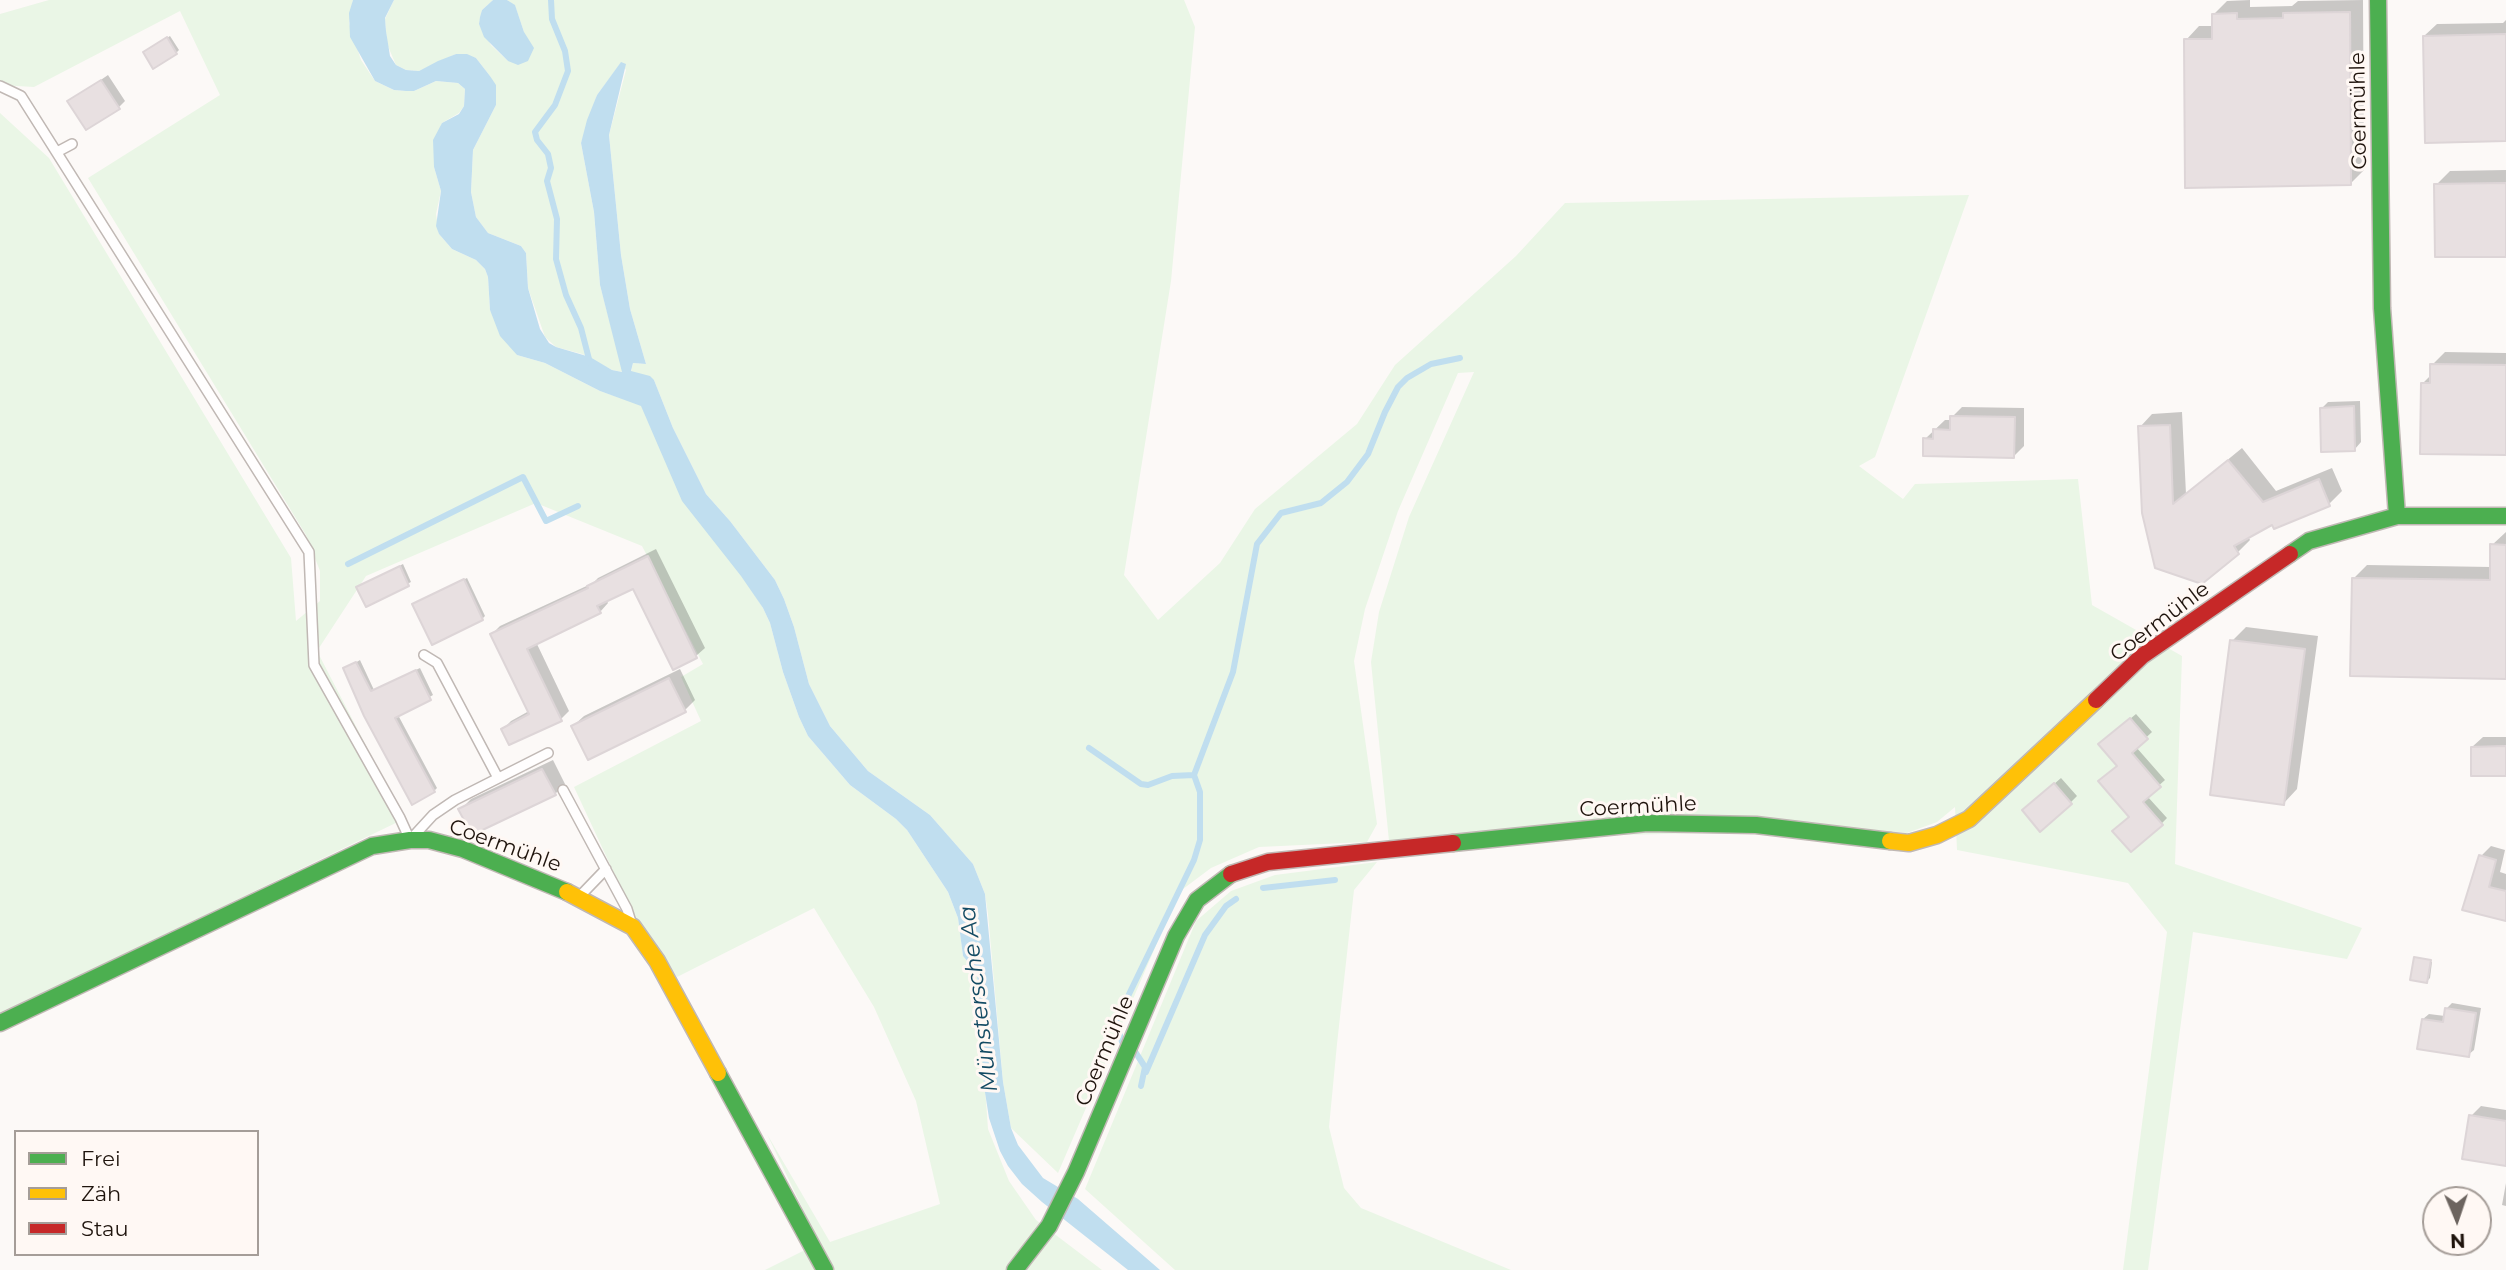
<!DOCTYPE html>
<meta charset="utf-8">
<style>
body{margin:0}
#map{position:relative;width:2506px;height:1270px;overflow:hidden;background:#fcf9f7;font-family:Montserrat,sans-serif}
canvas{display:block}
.legend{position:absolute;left:14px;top:1130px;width:245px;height:126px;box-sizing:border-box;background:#fff8f4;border:2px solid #a59d98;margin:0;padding:9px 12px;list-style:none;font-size:21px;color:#1f140d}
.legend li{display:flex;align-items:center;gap:14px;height:35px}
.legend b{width:35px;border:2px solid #a59d98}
.north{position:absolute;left:2422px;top:1186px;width:70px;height:70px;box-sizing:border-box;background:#fff8f4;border:2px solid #a59d98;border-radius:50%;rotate:178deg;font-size:19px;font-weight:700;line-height:28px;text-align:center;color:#1f140d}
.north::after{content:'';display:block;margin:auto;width:24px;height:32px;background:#6c645f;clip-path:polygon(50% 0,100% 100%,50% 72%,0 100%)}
</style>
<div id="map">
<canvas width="2506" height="1270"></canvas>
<ul class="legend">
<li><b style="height:9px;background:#4caf50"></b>Frei</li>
<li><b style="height:9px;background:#ffc107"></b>Zäh</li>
<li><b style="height:9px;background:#c62828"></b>Stau</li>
</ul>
<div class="north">N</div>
</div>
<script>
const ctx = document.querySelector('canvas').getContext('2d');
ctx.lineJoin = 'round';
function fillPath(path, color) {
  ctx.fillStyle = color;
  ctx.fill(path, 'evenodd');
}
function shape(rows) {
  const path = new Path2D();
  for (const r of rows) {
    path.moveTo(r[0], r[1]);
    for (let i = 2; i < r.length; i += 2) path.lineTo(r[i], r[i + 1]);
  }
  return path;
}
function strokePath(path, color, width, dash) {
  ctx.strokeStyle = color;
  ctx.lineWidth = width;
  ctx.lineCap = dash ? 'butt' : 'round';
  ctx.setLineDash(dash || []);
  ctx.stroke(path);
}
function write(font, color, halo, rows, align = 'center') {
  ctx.font = font + ' Montserrat,sans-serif';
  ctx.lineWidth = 6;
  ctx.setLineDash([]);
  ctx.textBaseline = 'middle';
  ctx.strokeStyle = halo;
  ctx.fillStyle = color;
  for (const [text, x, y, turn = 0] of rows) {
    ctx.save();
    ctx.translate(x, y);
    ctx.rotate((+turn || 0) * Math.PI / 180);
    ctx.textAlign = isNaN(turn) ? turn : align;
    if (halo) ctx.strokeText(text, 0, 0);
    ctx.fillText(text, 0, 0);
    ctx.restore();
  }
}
const green = shape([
 [49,0,353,0,349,23,361,60,375,81,394,90,406,91,414,91,436,81,458,83,465,89,464,106,459,113,442,123,434,167,441,191,436,214,439,234,452,249,476,260,485,269,488,277,490,310,517,355,545,363,600,391,641,405,655,435,763,608,770,623,783,672,799,717,808,736,850,785,896,819,907,830,948,892,958,918,963,956,977,973,988,1129,1009,1181,1036,1220,1102,1270,765,1270,819,1243,767,1134,830,1242,940,1204,916,1101,874,1007,814,908,677,977,634,916,574,787,701,721,681,677,703,664,642,546,536,503,366,576,317,651,404,819,0,1014,0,113,49,158,291,558,296,621,320,601,320,571,306,535,88,178,220,95,180,11,34,87,0,85,0,14],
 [394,0,493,0,482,10,479,24,491,45,508,61,524,32,515,6,507,0,1184,0,1195,27,1171,281,1124,575,1158,620,1220,563,1255,509,1357,424,1395,365,1516,256,1565,203,1969,195,1875,457,1859,466,1903,499,1915,484,2078,479,2092,605,2182,656,2175,864,2362,928,2347,959,2193,932,2148,1270,2123,1270,2167,932,2128,883,1957,850,1955,807,1937,822,1907,833,1861,829,1389,841,1371,662,1379,612,1409,517,1474,372,1458,373,1398,511,1365,609,1354,661,1377,824,1367,842,1259,847,1211,868,1179,892,1058,1173,1011,1128,1003,1082,988,914,985,894,973,864,930,815,868,771,830,726,809,684,794,627,784,599,775,580,730,521,706,494,673,428,654,380,631,372,633,363,646,364,630,309,621,255,609,135,626,70,621,63,597,95,581,143,594,212,600,285,623,372,612,370,582,354,556,347,545,337,528,288,526,253,521,246,488,233,476,217,471,192,473,150,496,105,490,76,476,58,456,54,419,71,406,70,396,65,387,44,386,31,385,19],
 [1377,862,1354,890,1337,1044,1329,1127,1344,1188,1361,1208,1511,1270,1175,1270,1085,1189,1196,921,1231,891,1275,875]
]);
const water = shape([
 [353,0,394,0,385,18,386,31,390,56,396,65,406,70,419,71,438,61,456,54,467,54,476,58,490,76,496,85,496,105,473,150,471,192,476,217,488,233,521,246,526,253,528,288,540,329,549,343,556,347,590,357,612,370,622,372,600,285,594,212,581,143,587,120,597,95,621,62,626,64,609,135,621,255,630,309,646,364,633,363,631,371,650,376,654,380,673,428,706,494,730,521,775,580,784,599,794,627,809,684,830,726,868,771,930,815,973,864,985,894,1003,1082,1011,1128,1018,1145,1043,1178,1078,1199,1160,1270,1128,1270,1042,1202,1022,1184,1008,1166,1000,1151,989,1118,984,1086,977,973,963,956,958,918,948,892,907,830,896,819,850,785,808,736,799,717,783,672,770,623,763,608,741,576,682,501,641,406,600,391,545,363,517,355,500,336,490,310,488,277,485,269,476,260,452,249,439,234,436,226,441,191,434,167,433,140,442,123,459,114,464,106,465,89,458,83,436,81,414,91,406,91,394,90,375,81,350,37,349,13],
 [493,0,507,0,515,5,524,32,534,48,528,61,518,65,508,61,484,37,479,24,480,17,482,10]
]);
const shadow = shape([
 [2250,0,2250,7,2292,6,2298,1,2363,0,2364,170,2350,184,2186,40,2199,26,2214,26,2214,14,2227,1],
 [2506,20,2506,140,2424,36,2437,24,2503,23],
 [170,36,179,50,176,53,148,50],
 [108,75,125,101,119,107,70,101],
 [2506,170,2506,255,2436,185,2450,171],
 [2445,352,2506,353,2506,453,2423,383,2432,374,2432,365],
 [2360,401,2361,442,2355,449,2322,408,2328,402],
 [1962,407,2024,408,2024,446,2014,456,1925,439,1945,420,1951,420,1952,417],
 [2182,412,2186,494,2242,448,2276,491,2332,468,2342,491,2329,504,2273,523,2248,536,2250,540,2237,553,2201,582,2140,427,2152,414],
 [2506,532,2506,677,2353,579,2367,565,2492,567,2492,545],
 [656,549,705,648,696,656,674,667,634,586,606,599,608,603,600,612,536,642,569,711,561,719,503,729,511,721,529,711,492,634,500,626,593,583,598,578],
 [403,564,411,582,367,605,358,587],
 [467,578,485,616,482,619,417,602],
 [2246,627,2318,636,2297,789,2284,803,2232,641],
 [360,660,374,690,420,668,433,695,398,715,437,788,434,791,345,669],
 [680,669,695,700,685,710,573,726,584,716],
 [2136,714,2152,732,2136,747,2165,780,2147,796,2167,818,2161,824,2131,817,2118,766,2106,739],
 [2483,737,2506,737,2506,774,2472,747],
 [553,760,565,784,555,794,461,809,471,799],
 [2061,778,2077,796,2070,803,2031,804],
 [2491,846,2505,850,2500,872,2506,874,2506,920,2464,909,2481,856],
 [2415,959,2432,962,2430,978,2427,981],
 [2452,1003,2481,1008,2474,1050,2468,1055,2423,1019,2429,1014,2445,1016,2446,1009],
 [2481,1106,2506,1110,2506,1164,2471,1116],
 [2506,1183,2506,1206,2502,1205]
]);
const stream = shape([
 [551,0,552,19,565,51,568,71,555,105,535,132,537,140,548,154,551,168,547,181,557,219,556,259,566,295,581,328,590,363],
 [348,564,523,477,546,521,578,506],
 [1089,748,1141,784,1148,785,1172,776,1194,775],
 [1263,888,1335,880],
 [1122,1042,1116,1021,1194,860,1200,840,1200,792,1194,775,1233,672,1257,544,1281,513,1321,503,1347,482,1368,454,1385,412,1398,387,1407,378,1431,364,1460,358],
 [1134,1050,1145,1067,1141,1086],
 [1146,1072,1205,935,1226,906,1236,899]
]);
const building = shape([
 [2350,12,2351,185,2185,188,2184,39,2212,39,2212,14,2237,13,2237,19,2283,18,2283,13,2350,12],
 [2506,34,2506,141,2425,143,2423,36,2506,34],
 [167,37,177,54,153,69,143,52,167,37],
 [101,80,120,109,86,130,67,101,101,80],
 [2506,183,2506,257,2435,257,2434,184,2506,183],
 [2430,364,2506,365,2506,455,2420,454,2421,383,2430,383,2430,364],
 [2354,406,2355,451,2321,452,2320,408,2354,406],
 [1950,416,2015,417,2014,458,1923,456,1923,438,1933,439,1933,429,1950,430,1950,416],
 [2170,425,2173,504,2228,460,2263,502,2319,479,2330,506,2274,529,2272,525,2234,546,2239,554,2202,584,2155,568,2142,513,2138,426,2170,425],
 [2490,544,2506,545,2506,679,2350,676,2352,578,2490,580,2490,544],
 [648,556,697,658,673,670,633,589,597,606,601,613,527,649,562,721,509,745,501,729,529,714,490,634,588,588,587,586,648,556],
 [400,566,409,586,366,607,356,587,400,566],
 [464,579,483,620,432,645,412,604,464,579],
 [2230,640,2305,649,2284,805,2210,795,2230,640],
 [356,662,371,691,416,670,431,700,395,718,435,792,412,805,364,716,343,668,356,662],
 [669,678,686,712,588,760,571,726,669,678],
 [2130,718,2148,739,2132,753,2161,787,2143,802,2163,825,2131,852,2112,831,2129,817,2098,781,2117,766,2098,744,2130,718],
 [2506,746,2506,776,2471,776,2471,747,2506,746],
 [542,769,556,795,472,835,458,809,542,769],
 [2054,783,2072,804,2040,832,2022,810,2054,783],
 [2479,855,2496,860,2489,887,2506,891,2506,921,2462,910,2479,855],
 [2414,957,2431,960,2427,983,2410,980,2414,957],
 [2445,1008,2476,1013,2469,1057,2417,1049,2422,1019,2443,1022,2445,1008],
 [2469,1115,2506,1121,2506,1166,2462,1159,2469,1115]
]);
const lane = shape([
 [0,86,21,96,309,552,314,665,400,818,410,840,433,815,455,800,548,753],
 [57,152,72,144],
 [424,655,437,663,498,778],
 [563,790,627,909,631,922],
 [580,896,606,869]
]);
const fast = shape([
 [2378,0,2382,308,2397,516],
 [2290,554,2309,541,2397,516,2506,516],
 [1453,843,1647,823,1756,825,1890,841],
 [0,1023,372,846,410,840,429,840,463,849,567,892],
 [718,1073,825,1270],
 [1015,1270,1049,1226,1076,1172,1176,936,1197,900,1231,874]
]);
const slow = shape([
 [1890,841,1909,843,1937,835,1969,819,2096,700],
 [567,892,633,927,657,961,718,1073]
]);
const jam = shape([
 [2096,700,2142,656,2290,554],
 [1231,874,1268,862,1453,843]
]);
const streetNames = [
 ["Coermühle",2359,111,-91],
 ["Coermühle",2160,622,-37],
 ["Coermühle",1638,807,-3],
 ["Coermühle",505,846,20],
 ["Coermühle",1105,1051,-67]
];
const waterNames = [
 ["Münstersche Aa",979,999,-97]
];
fillPath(green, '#eaf6e6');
fillPath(water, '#c0deef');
fillPath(shadow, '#0003');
strokePath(stream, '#c0deef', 6);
fillPath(building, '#e8e0e1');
strokePath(building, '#ddd5d7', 2);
strokePath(lane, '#c0b8b4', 12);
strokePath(fast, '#c0b8b4', 19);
strokePath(slow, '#c0b8b4', 19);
strokePath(jam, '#c0b8b4', 19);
strokePath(lane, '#fffefe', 9);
strokePath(fast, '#4caf50', 16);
strokePath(slow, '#ffc107', 16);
strokePath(jam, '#c62828', 16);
write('21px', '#1f140d', '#fff8f4', streetNames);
write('italic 23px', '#144b64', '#fff8f4', waterNames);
</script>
